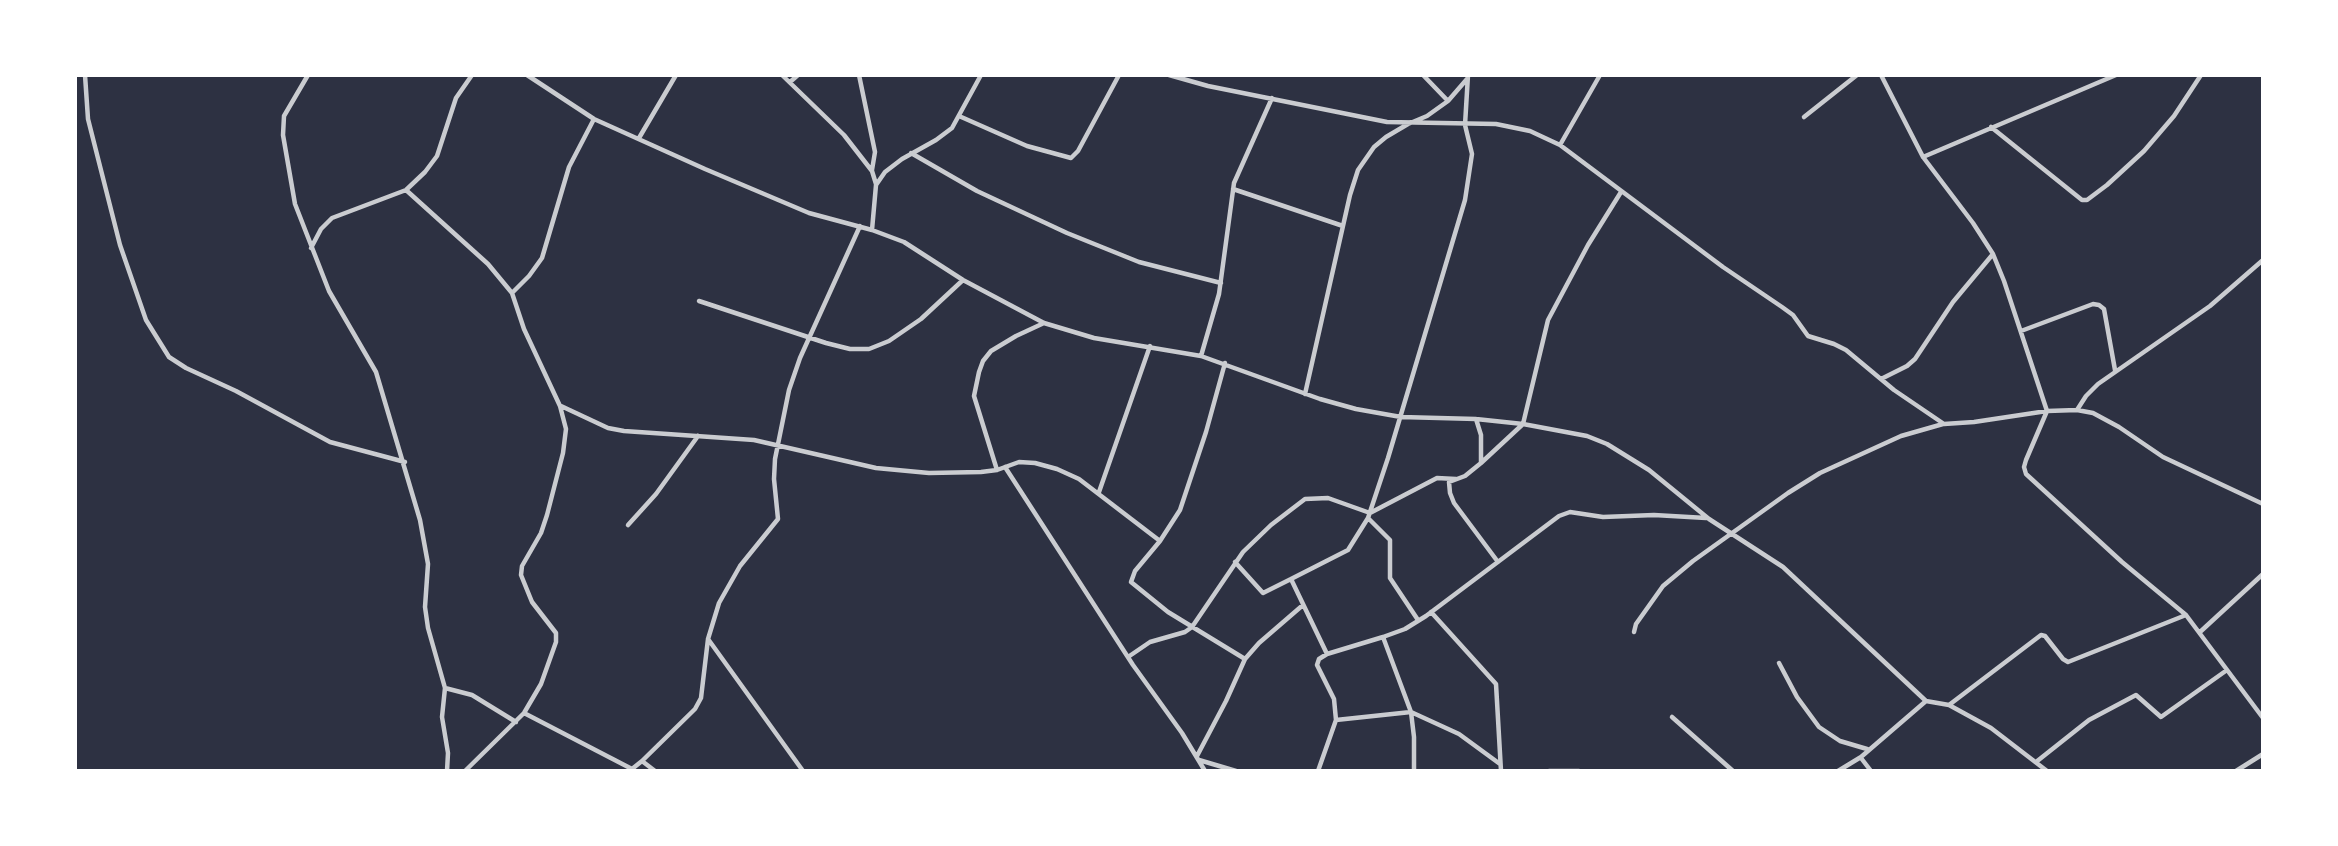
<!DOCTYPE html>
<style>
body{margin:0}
#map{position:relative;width:2338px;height:846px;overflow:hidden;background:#2d3142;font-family:Roboto,sans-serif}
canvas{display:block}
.frame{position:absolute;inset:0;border:77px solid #fff;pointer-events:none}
</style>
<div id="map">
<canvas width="2338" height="846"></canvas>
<div class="frame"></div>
</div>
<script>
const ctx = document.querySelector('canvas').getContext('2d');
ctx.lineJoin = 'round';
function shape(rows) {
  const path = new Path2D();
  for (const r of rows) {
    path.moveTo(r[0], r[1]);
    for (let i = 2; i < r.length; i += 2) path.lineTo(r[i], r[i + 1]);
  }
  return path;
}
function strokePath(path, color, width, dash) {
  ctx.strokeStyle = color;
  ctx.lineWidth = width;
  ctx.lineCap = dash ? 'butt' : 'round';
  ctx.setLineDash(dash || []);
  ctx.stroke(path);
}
const minor = shape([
 [85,75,88,119,120,245,146,320,169,357,186,368,236,391,330,442,405,462],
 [308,75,284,116,283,135,295,204,329,291,376,372,420,520,428,564,425,607,428,628,445,688,442,717,448,753,447,771],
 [527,75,594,119,705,169,809,213,872,230,904,242,963,280,1044,323,1094,338,1201,356,1320,399,1356,409,1401,417,1476,419,1523,424,1587,436,1607,444,1649,470,1709,519,1783,567,1926,701],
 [782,75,844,135,872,171,876,184],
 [859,75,875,152,872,170],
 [1169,75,1208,86,1387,122,1496,124,1530,131,1560,145,1723,267,1782,307,1793,315,1808,336,1834,344,1846,350,1894,390,1944,424,1974,422,2047,411,2077,410,2093,413,2119,427,2163,457,2263,504],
 [1423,75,1448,101,1467,79],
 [1881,75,1923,157,1973,223,1993,254,2004,281,2047,411,2026,460,2024,467,2026,474,2122,562,2186,615,2263,718],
 [790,82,798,75],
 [959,116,1027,146,1071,158,1078,151,1119,75],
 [1804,117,1857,75],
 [1991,127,2082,200,2087,200,2107,185,2144,151,2174,116,2201,75],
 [639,138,676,75],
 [1560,145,1600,75],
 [911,153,977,191,1067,233,1139,262,1221,283],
 [1923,157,2116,75],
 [1233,189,1343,226],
 [406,190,488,264,512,293,524,329,560,406,566,429,563,453,547,515,541,533,522,566,521,575,532,602,556,633,556,642,541,684,524,713,465,771],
 [872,230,876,185,885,172,902,159,936,140,952,128,981,75],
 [311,248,321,229,332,218,406,190,425,172,437,156,456,98,472,75],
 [512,293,529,276,542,258,569,167,594,119],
 [699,301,826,343,850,349,869,349,889,341,921,319,963,280],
 [2021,331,2093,304,2099,305,2104,309,2115,370],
 [1201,356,1219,294,1234,183,1272,98],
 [1225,363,1206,432,1180,510,1160,541,1135,571,1131,582,1168,612,1245,659,1259,643,1303,605],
 [1881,379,1907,366,1915,359,1953,302,1993,254],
 [1305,394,1350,195,1358,170,1374,147,1386,137,1408,124,1427,116,1448,101],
 [561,406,608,428,624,431,754,440,876,468,929,473,981,472,997,470,1019,462,1035,463,1057,469,1079,479,1160,541],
 [2077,410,2086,396,2098,384,2210,306,2263,260],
 [1476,419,1481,435,1481,463,1465,476,1449,482,1450,493,1454,503,1498,562],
 [1481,463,1523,424,1548,320,1588,245,1621,192],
 [1005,467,1133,665,1182,733,1205,771],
 [997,470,974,396,979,372,983,361,991,351,1016,336,1044,323],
 [1099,492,1150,346],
 [628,525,656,494,698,436],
 [1235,562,1263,593,1291,579],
 [1431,612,1496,684,1501,771],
 [1418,620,1390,578,1390,540,1368,518,1388,458,1465,200,1472,154,1465,125,1468,75],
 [1634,632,1636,624,1663,586,1693,561,1788,493,1820,473,1901,436,1943,424],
 [2200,632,2263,574],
 [708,639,803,771],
 [1327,654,1383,637],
 [1128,657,1150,642,1185,632,1192,627,1243,552,1271,525,1305,499,1328,498,1370,513,1437,478,1456,479],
 [1779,663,1797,697,1819,727,1840,741,1867,749],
 [445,688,472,695,516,722],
 [1949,705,2041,635,2045,636,2063,659,2068,662,2186,615],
 [524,713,632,769,642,761,655,771],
 [1672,717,1733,771],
 [1336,720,1334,699,1317,665,1319,659,1327,654,1291,579,1348,550,1368,518],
 [1197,756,1226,701,1245,659],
 [1861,758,1871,771],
 [1199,760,1236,771],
 [642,761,695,709,701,698,708,639,719,603,740,566,778,519,774,479,775,459,789,390,800,358,860,226],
 [2036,762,2089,720,2136,695,2161,717,2227,670],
 [1318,771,1336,720,1411,712,1459,734,1500,764],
 [1414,771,1414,737,1411,712,1383,637,1405,629,1426,616,1559,516,1570,512,1603,517,1654,515,1706,518],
 [1549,771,1579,771],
 [1838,771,1861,757,1926,701,1949,705,1991,728,2047,771],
 [2236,771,2263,754]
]);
strokePath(minor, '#caccd0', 4.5);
</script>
